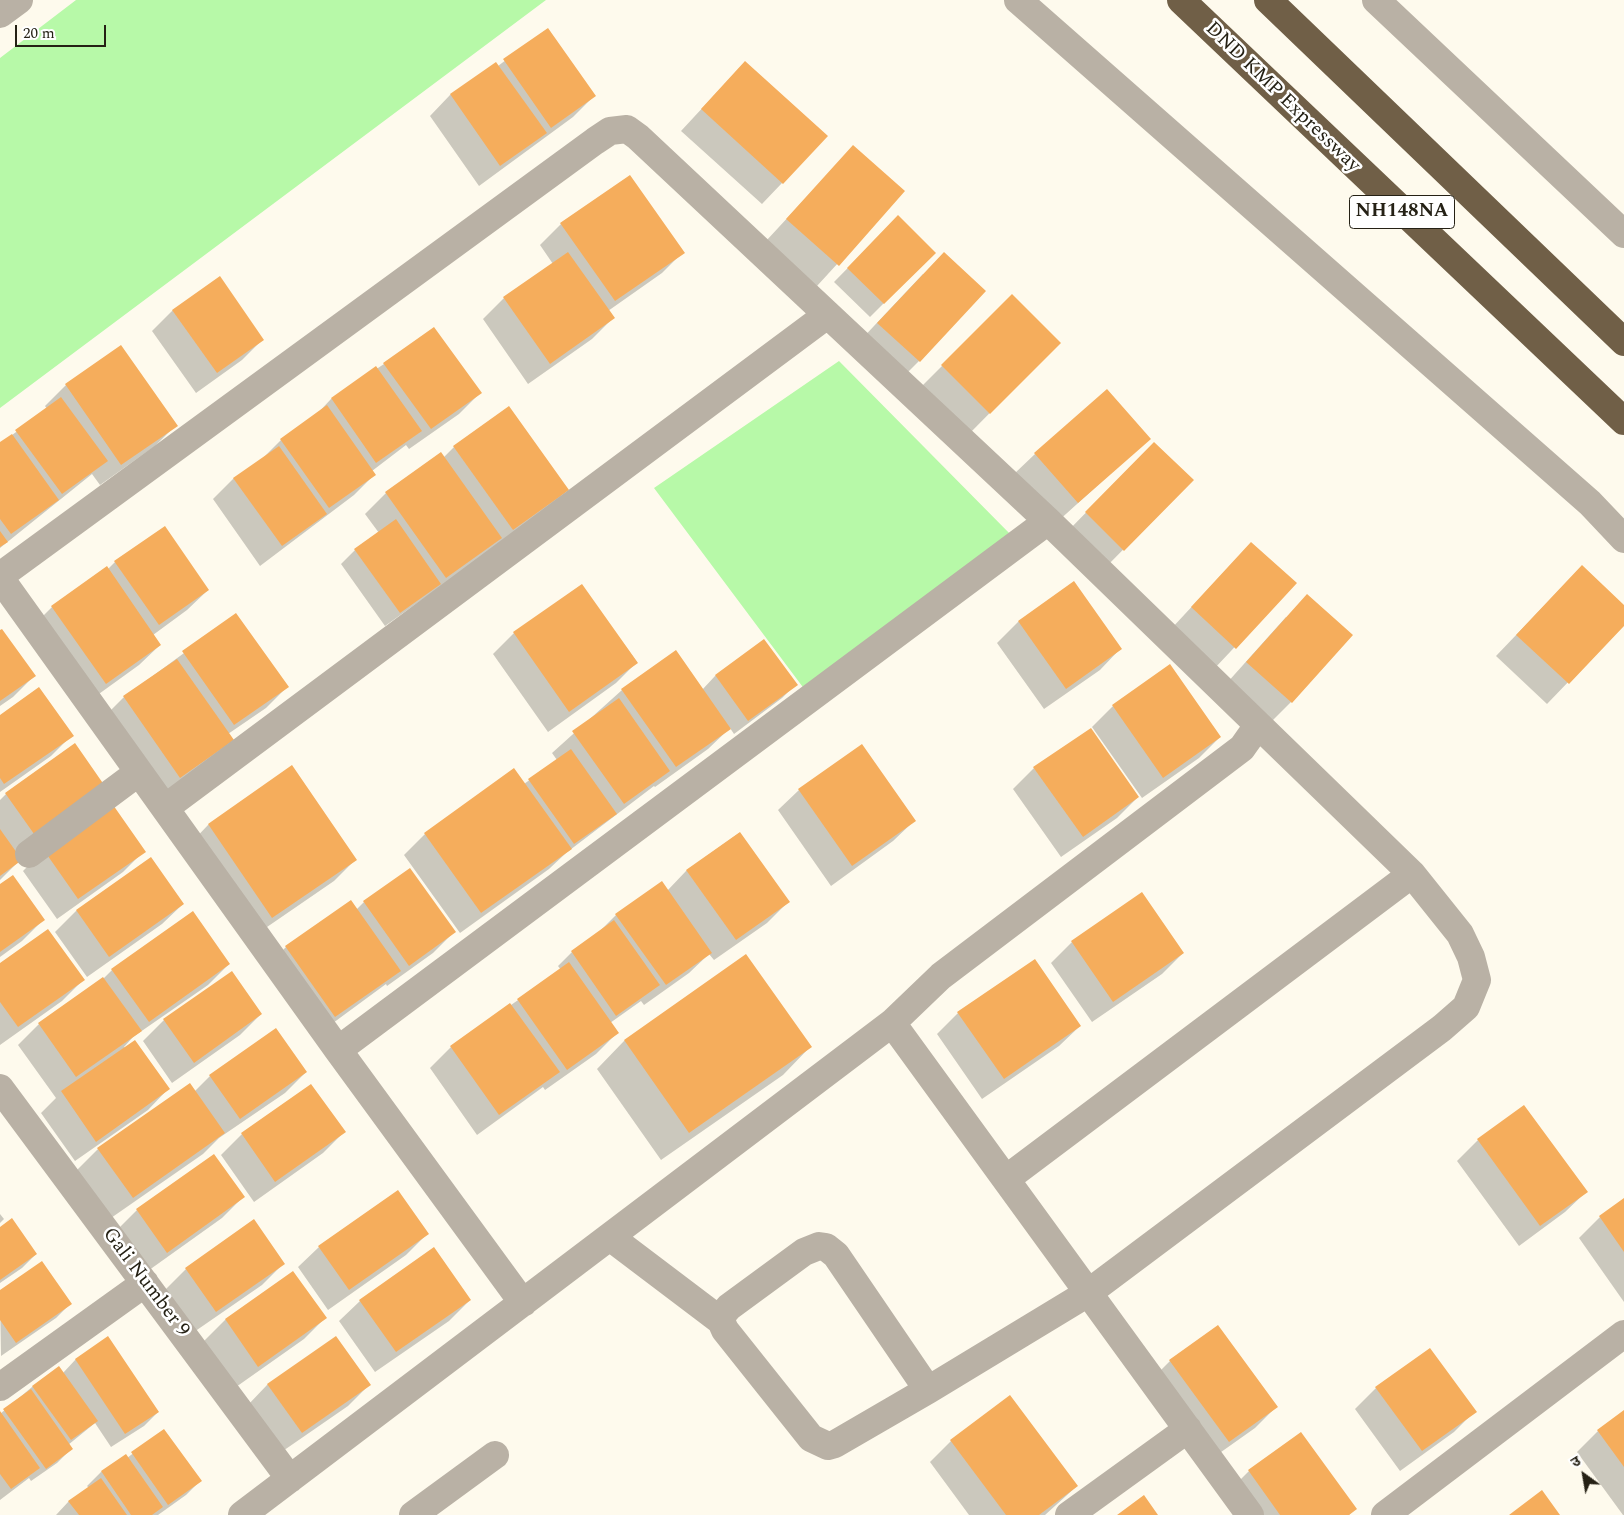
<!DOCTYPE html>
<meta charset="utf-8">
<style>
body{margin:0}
#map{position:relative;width:1624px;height:1515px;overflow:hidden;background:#fefaed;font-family:Spectral,"Noto Sans Devanagari",serif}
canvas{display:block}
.north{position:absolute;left:1559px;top:1450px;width:50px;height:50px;-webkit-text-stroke:4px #fff;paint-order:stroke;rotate:328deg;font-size:14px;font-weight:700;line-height:20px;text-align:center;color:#252115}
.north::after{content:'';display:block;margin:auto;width:18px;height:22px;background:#252115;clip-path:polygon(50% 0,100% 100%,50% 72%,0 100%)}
.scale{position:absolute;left:15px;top:25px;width:91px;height:22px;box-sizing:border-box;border:2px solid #252115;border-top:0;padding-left:6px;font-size:15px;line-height:18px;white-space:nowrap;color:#252115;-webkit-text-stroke:4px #fff;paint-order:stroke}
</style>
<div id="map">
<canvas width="1624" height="1515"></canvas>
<div class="north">उ</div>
<div class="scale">20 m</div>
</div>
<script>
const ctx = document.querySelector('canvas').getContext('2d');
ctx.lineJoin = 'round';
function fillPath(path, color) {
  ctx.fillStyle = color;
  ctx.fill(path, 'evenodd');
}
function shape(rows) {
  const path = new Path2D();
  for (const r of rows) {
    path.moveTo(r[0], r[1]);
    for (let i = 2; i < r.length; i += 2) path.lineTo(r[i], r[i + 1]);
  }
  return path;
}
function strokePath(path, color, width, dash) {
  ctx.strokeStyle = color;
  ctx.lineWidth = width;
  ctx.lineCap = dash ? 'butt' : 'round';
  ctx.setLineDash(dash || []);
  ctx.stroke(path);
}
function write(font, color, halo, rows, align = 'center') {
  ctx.font = font + ' Spectral,serif';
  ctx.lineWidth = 5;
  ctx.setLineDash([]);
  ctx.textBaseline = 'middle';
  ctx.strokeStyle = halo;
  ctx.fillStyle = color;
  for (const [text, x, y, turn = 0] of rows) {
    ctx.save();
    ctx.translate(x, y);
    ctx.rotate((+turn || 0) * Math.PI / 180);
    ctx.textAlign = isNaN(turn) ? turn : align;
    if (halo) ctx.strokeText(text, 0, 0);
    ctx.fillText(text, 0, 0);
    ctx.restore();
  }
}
const green = shape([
 [76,0,546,0,0,408,0,58],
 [839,361,1016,540,805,690,654,488]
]);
const shadow = shape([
 [547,29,594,96,573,117,479,186,430,116,450,95,496,63,498,66],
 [745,62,782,183,762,204,681,131],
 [853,147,904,191,817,286,766,241],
 [898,217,934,253,870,317,834,282],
 [561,224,683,252,662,273,608,311,613,318,592,339,528,384,483,319,504,298,553,264,540,245],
 [923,274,919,361,898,382,857,344],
 [1012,296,1059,343,969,434,921,387],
 [173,310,263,339,242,360,196,393,152,331],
 [121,347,176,425,155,446,100,485,92,474,0,548,0,444,47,409,45,406,66,385],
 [384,364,480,393,459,414,409,449,406,445,372,471,375,474,354,495,260,566,213,499,234,478,261,460,281,440,316,415,331,399],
 [1149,439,1056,523,1014,474,1035,454],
 [1154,443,1192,480,1102,571,1065,534],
 [454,447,567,490,546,511,385,626,341,564,355,550,379,533,365,514,386,493,444,457],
 [1251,543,1295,583,1214,669,1171,629],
 [115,562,208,590,187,610,153,635,160,645,139,665,85,704,31,628,52,607,107,570],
 [1073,583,1120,649,1100,670,1044,709,997,643,1018,622],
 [581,585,637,662,616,683,548,732,493,654,514,633],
 [1561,588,1624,606,1624,624,1547,704,1496,656],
 [236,615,287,687,266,708,228,734,232,740,211,761,158,798,103,718,124,697],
 [1286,617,1291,702,1270,723,1226,684],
 [0,632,34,676,13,697,0,706],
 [764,641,796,684,782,698,734,734,730,728,708,749,655,787,654,786,566,853,549,869,460,933,404,855,425,834,524,784,557,760,552,753,622,690,702,690,715,676],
 [1113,706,1220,737,1199,758,1142,798,1092,727],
 [0,716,72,735,51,756,0,792],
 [292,767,355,860,334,881,251,938,188,846,208,825],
 [1034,768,1138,797,1117,818,1061,857,1013,789],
 [799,790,914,821,893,841,831,886,778,810],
 [108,792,20,860,0,880,0,800,6,794],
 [739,833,788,902,767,923,714,960,709,954,689,973,644,1005,641,1001,610,1023,617,1033,596,1054,545,1090,543,1087,477,1135,430,1068,451,1047,561,970,558,966,572,952,596,935,616,915,667,891,686,871],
 [44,850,144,851,123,872,57,919,23,871],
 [151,858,183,904,162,924,87,977,55,932,76,911],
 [0,885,43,920,22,941,0,957],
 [364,902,454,932,433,953,387,986,386,984,314,1037,265,968,286,947,356,910],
 [1072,942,1183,953,1162,974,1092,1022,1051,963],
 [745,956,810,1047,783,1075,661,1160,597,1069,624,1041],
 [229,964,208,985,133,1037,124,1047,168,1089,148,1110,75,1161,41,1113,56,1098,18,1045,39,1024,102,980,112,970],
 [0,965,83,980,62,1001,0,1045],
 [232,973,261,1014,240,1035,172,1083,143,1041,164,1020],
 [958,1013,1080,1026,1059,1046,982,1099,937,1034],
 [306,1072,285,1093,219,1138,203,1154,111,1218,77,1170,98,1149,194,1092,210,1076],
 [311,1086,344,1132,323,1153,254,1202,221,1155,242,1134],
 [1478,1140,1586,1192,1565,1212,1519,1246,1457,1161],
 [214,1155,243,1197,222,1218,145,1273,116,1231,137,1210],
 [1624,1200,1624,1302,1579,1238,1600,1217],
 [0,1214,4,1219,0,1223],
 [253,1221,283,1264,262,1285,194,1332,165,1290,186,1269],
 [0,1229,36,1254,22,1268,0,1283],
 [427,1234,406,1255,328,1310,298,1267,319,1247],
 [293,1272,325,1318,304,1339,236,1387,204,1341,225,1320],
 [0,1292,70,1304,56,1318,1,1356],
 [470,1300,449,1321,375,1372,339,1321,360,1301],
 [335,1338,369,1385,348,1406,280,1453,247,1406,267,1385],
 [76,1359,158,1412,144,1426,111,1447,95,1423,68,1445,71,1449,57,1463,31,1481,29,1478,0,1500,0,1414,32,1387,59,1368,63,1373],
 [1170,1361,1276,1407,1255,1428,1207,1462,1149,1382],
 [1376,1388,1475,1411,1454,1432,1400,1471,1355,1409],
 [1010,1397,1077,1486,1045,1515,969,1515,930,1462,951,1441],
 [1624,1412,1624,1515,1623,1515,1577,1452,1598,1431],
 [164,1430,200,1481,186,1495,158,1515,56,1515,69,1501,89,1488,87,1486,101,1472,125,1456,127,1458],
 [1301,1434,1355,1509,1349,1515,1244,1515,1228,1492,1249,1471]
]);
const building = shape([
 [548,28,596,96,551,128,503,59],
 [745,61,828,136,783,184,701,109],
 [496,62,547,133,500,166,450,94],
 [853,145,905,191,839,266,786,219],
 [630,175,685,253,615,301,560,223],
 [898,215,936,253,884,304,847,268],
 [568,252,615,318,550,364,503,297],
 [944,252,986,291,920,362,877,323],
 [220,276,264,340,217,373,172,310],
 [1012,294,1061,343,990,414,941,365],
 [434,327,482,393,431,429,383,363],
 [121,345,178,426,121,465,65,384],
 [376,366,422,431,376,463,331,398],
 [1107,389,1151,439,1078,503,1034,453],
 [61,397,108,461,62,494,15,430],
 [327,405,376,475,329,508,280,439],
 [509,406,569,490,513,530,453,446],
 [12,434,59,500,11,534,0,519,0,442],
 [1154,442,1194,480,1124,551,1085,512],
 [279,446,327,514,282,546,233,478],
 [441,452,502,538,446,578,385,492],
 [396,519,441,584,400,613,354,549],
 [165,526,209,590,159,625,114,561],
 [0,531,8,542,0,547],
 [1251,542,1297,583,1236,649,1191,607],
 [1582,565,1624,605,1624,626,1569,684,1516,635],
 [107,566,161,645,106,684,51,606],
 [1074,581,1122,649,1066,689,1018,621],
 [582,584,638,663,569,712,513,632],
 [1307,594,1353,635,1292,703,1246,662],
 [236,613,289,687,234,725,182,651],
 [2,629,36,676,0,701,0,630],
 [764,639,798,685,748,721,715,675],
 [676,650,731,729,676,767,621,689],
 [177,659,234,740,180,778,123,696],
 [1170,664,1221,737,1163,778,1112,705],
 [39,687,74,736,4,784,0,778,0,715],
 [619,698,670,771,624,804,572,731],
 [1091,728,1139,797,1083,837,1033,767],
 [75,743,109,792,39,841,5,793],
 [862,744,916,821,852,866,798,789],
 [571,749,617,814,574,844,528,779],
 [292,765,357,860,272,918,208,824],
 [514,768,572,849,481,913,424,833],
 [111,802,146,852,78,899,43,849],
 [0,829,22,860,0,876],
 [740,832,790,902,736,940,686,870],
 [151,857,184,904,109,957,76,910],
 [410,868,456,932,409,966,363,901],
 [13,875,45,920,0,952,0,884],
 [662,881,712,953,666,985,615,914],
 [1142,892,1184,953,1113,1002,1071,941],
 [351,900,401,971,335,1017,285,946],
 [193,911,230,964,149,1022,111,969],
 [614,920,660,985,616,1016,571,951],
 [48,929,85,980,18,1027,0,1002,0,963],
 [746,954,812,1047,689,1133,624,1040],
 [1035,959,1081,1026,1004,1079,957,1012],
 [569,962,619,1033,567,1070,517,999],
 [232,971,262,1014,194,1063,163,1019],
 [103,977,142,1031,76,1077,38,1023],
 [510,1003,560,1072,499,1115,450,1046],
 [276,1028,307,1072,240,1119,209,1075],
 [135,1040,170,1089,96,1142,61,1091],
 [190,1083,225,1133,133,1198,97,1148],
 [311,1084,346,1132,275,1182,241,1133],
 [1524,1105,1588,1192,1540,1226,1477,1139],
 [214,1154,245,1197,167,1253,136,1209],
 [398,1190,429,1234,349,1290,318,1246],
 [1624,1198,1624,1252,1599,1216],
 [12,1218,37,1254,0,1280,0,1227],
 [254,1219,285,1264,216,1312,185,1268],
 [434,1247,471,1300,396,1352,359,1300],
 [42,1261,72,1304,16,1343,0,1320,0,1290],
 [293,1271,327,1318,258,1367,225,1319],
 [1218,1325,1278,1407,1229,1442,1169,1360],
 [108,1336,159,1412,125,1434,75,1359],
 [336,1336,371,1385,302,1433,267,1384],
 [1430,1348,1477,1412,1422,1451,1375,1387],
 [59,1366,98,1421,71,1440,32,1386],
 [31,1389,73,1449,46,1469,3,1409],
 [1010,1395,1078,1486,1039,1515,1006,1515,950,1440],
 [1624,1410,1624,1467,1597,1430],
 [0,1411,40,1468,11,1489,0,1474],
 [164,1429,202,1481,168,1505,131,1452],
 [1301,1432,1357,1509,1349,1515,1280,1515,1248,1470],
 [126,1454,163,1507,152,1515,131,1515,101,1471],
 [101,1478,127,1515,79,1515,68,1501],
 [1542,1490,1560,1515,1509,1515],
 [1144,1495,1158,1515,1117,1515]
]);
const minor = shape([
 [1018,0,1590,503,1624,539],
 [1376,0,1624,234],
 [0,14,19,0],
 [0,576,595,141,610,131,627,129,638,137,1048,521,1412,874,1460,934,1471,957,1477,980,1466,1007,1442,1028,1088,1293,928,1390,835,1444,828,1446,811,1438,725,1330,721,1321,723,1314,729,1307,804,1252,819,1246,826,1247,836,1255,928,1390],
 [0,578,338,1050,523,1303],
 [165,808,827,315],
 [29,854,139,772],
 [892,1023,1250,1515],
 [338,1050,1048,521],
 [0,1088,290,1479],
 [1006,1179,1412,874],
 [610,1237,721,1321],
 [0,1387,145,1283],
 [242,1515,892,1023,941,976,1242,748,1254,731,1254,722],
 [413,1515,495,1455],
 [1069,1515,1188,1429],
 [1385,1515,1624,1334]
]);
const highway = shape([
 [1181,0,1624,421],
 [1268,0,1624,342]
]);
const shields = [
 [1402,212,105]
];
const shieldNames = [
 ["NH148NA",1402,212]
];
const streetNames = [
 ["DND KMP Expressway",1282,98,44],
 ["Gali Number 9",145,1283,53]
];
fillPath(green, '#b7f9a8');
fillPath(shadow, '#0003');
fillPath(building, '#f5ad5c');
strokePath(minor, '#b9b1a5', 28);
strokePath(highway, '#705f47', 28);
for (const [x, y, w] of shields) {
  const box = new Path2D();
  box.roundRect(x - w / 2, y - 16.5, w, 33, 4);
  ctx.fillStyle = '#fff';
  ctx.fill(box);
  strokePath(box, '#252115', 1);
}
write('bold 19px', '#252115', null, shieldNames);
write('20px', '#252115', '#fff', streetNames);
</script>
